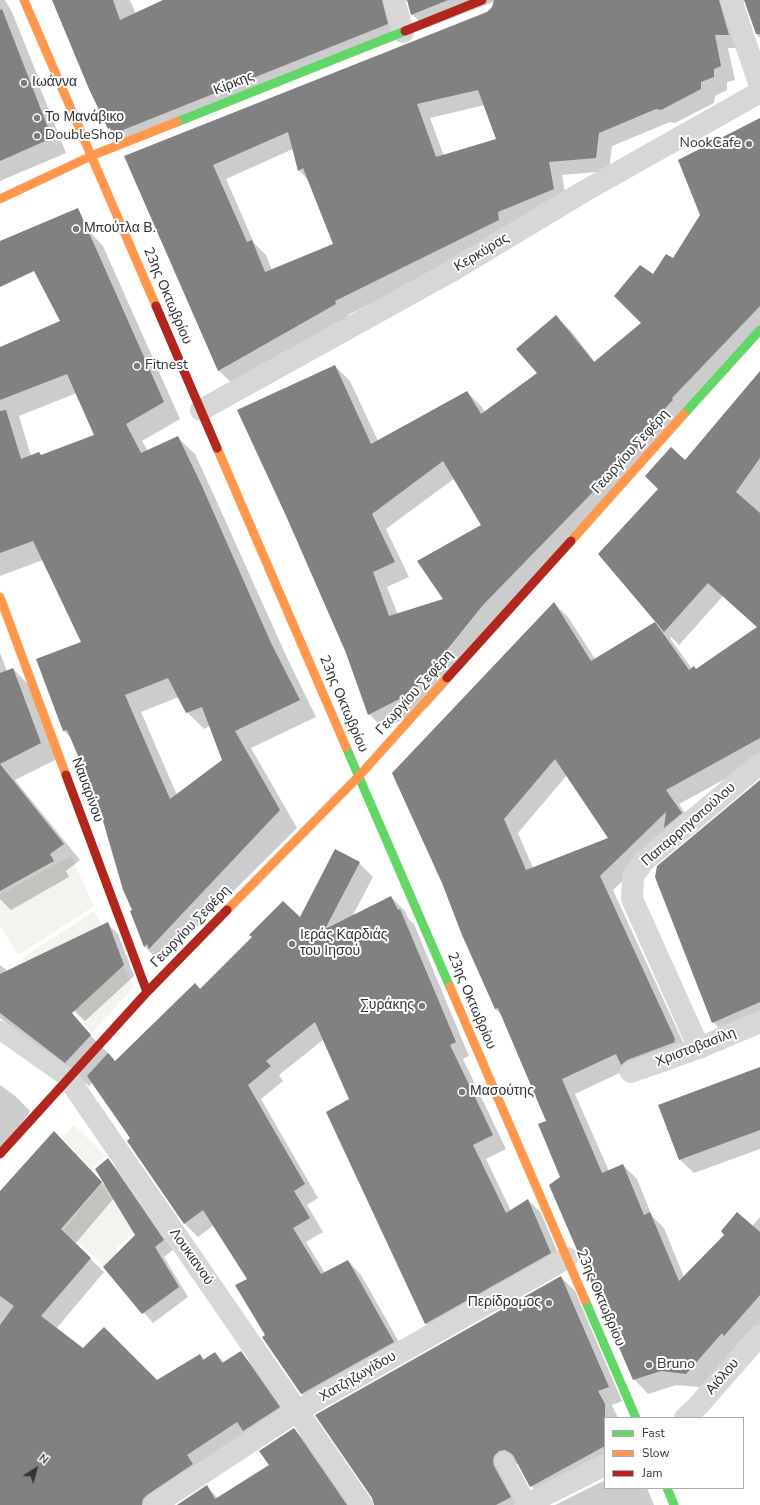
<!DOCTYPE html>
<meta charset="utf-8">
<style>
body{margin:0}
#map{position:relative;width:760px;height:1505px;overflow:hidden;background:#fff;font-family:"Nunito Sans",sans-serif}
canvas{display:block}
.legend{position:absolute;left:604px;top:1417px;width:140px;height:72px;box-sizing:border-box;background:#fff;border:1px solid #adadad;margin:0;padding:5px 7px;list-style:none;font-size:12px;color:#333}
.legend li{display:flex;align-items:center;gap:8px;height:20px}
.legend b{width:20px;border:1px solid #adadad}
.north{position:absolute;left:16px;top:1449px;width:40px;height:40px;-webkit-text-stroke:3px #fff;paint-order:stroke;rotate:37deg;font-size:11px;font-weight:700;line-height:16px;text-align:center;color:#333}
.north::after{content:'';display:block;margin:auto;width:14px;height:18px;background:#333;clip-path:polygon(50% 0,100% 100%,50% 72%,0 100%)}
</style>
<div id="map">
<canvas width="760" height="1505"></canvas>
<ul class="legend">
<li><b style="height:5px;background:#63d668"></b>Fast</li>
<li><b style="height:5px;background:#ff974d"></b>Slow</li>
<li><b style="height:5px;background:#b3261e"></b>Jam</li>
</ul>
<div class="north">N</div>
</div>
<script>
const ctx = document.querySelector('canvas').getContext('2d');
ctx.lineJoin = 'round';
function fillPath(path, color) {
  ctx.fillStyle = color;
  ctx.fill(path, 'evenodd');
}
function shape(rows) {
  const path = new Path2D();
  for (const r of rows) {
    path.moveTo(r[0], r[1]);
    for (let i = 2; i < r.length; i += 2) path.lineTo(r[i], r[i + 1]);
  }
  return path;
}
function strokePath(path, color, width, dash) {
  ctx.strokeStyle = color;
  ctx.lineWidth = width;
  ctx.lineCap = dash ? 'butt' : 'round';
  ctx.setLineDash(dash || []);
  ctx.stroke(path);
}
function write(font, color, halo, rows, align = 'center') {
  ctx.font = font + ' "Nunito Sans",sans-serif';
  ctx.lineWidth = 4;
  ctx.setLineDash([]);
  ctx.textBaseline = 'middle';
  ctx.strokeStyle = halo;
  ctx.fillStyle = color;
  for (const [text, x, y, turn = 0] of rows) {
    ctx.save();
    ctx.translate(x, y);
    ctx.rotate((+turn || 0) * Math.PI / 180);
    ctx.textAlign = isNaN(turn) ? turn : align;
    if (halo) ctx.strokeText(text, 0, 0);
    ctx.fillText(text, 0, 0);
    ctx.restore();
  }
}
const green = shape([
 [71,856,94,906,19,955,0,927,0,895],
 [94,911,134,987,92,1033,46,981,22,958],
 [74,1125,106,1156,91,1169,62,1137],
 [101,1185,111,1199,126,1188,148,1220,116,1249,122,1259,108,1270,64,1230]
]);
const shadow = shape([
 [0,0,5,0,12,12,39,79,37,80,66,153,0,181],
 [53,0,130,0,136,14,165,0,760,0,760,38,757,35,746,1,741,2,742,48,728,48,735,80,727,82,727,90,715,96,714,103,675,123,670,122,612,146,609,171,562,175,567,203,512,234,348,315,349,318,233,384,219,371,125,157,487,12,492,9,496,1,426,28,412,14,408,1,404,1,401,38,123,142,109,128],
 [485,105,498,139,444,156,430,118],
 [293,149,299,170,309,181,334,244,272,270,266,255,254,243,226,179],
 [760,123,760,336,428,707,384,729,369,714,335,366,350,381,378,441,467,392,482,407,485,413,538,373,556,317,571,331,595,362,642,323,653,275,673,259],
 [455,478,483,525,445,600,398,615,387,587,409,577,386,529],
 [87,229,103,246,180,419,142,441,148,451,178,438,195,454,217,502,288,660,316,717,251,748,297,828,161,963,144,946,98,800,72,739,64,731,38,660,82,642,43,560,0,576,0,348,61,321],
 [77,393,95,436,42,456,31,456,19,416],
 [179,697,187,712,204,729,210,726,224,760,177,795,141,712],
 [760,372,760,760,679,804,695,828,672,835,613,890,688,1053,626,1070,575,1094,609,1171,623,1165,637,1179,652,1216,664,1228,684,1277,752,1226,760,1217,760,1326,700,1387,676,1385,648,1394,634,1379,562,1178,547,1121,503,1016,495,1009,463,934,554,603,568,617,595,659,655,623,659,627,660,626,685,461],
 [723,596,758,628,697,670,692,669,670,638,671,637,679,645],
 [567,775,610,838,533,868,518,833],
 [0,653,7,671,13,669,30,686,57,759,15,780,80,860,66,871,69,877,11,910,0,899],
 [760,781,760,1022,727,1036,713,1022],
 [359,863,373,877,352,917,391,897,405,911,408,918,414,924,469,1056,463,1059,506,1149,486,1159,511,1211,528,1200,541,1213,564,1267,439,1337,426,1324,350,1100,323,1040,279,1075,283,1081,261,1099,318,1198,307,1205,323,1232,306,1242,325,1273,348,1261,361,1275,407,1356,316,1407,302,1394,263,1338,267,1335,249,1279,214,1225,198,1237,185,1224,128,1141,131,1139,93,1082,89,1086,0,1018,0,965,90,1035,114,1059,113,1060,116,1062,200,990,300,919],
 [107,923,118,934,134,976,85,1021,74,1010],
 [760,1068,760,1149,694,1173,679,1159],
 [0,1085,14,1095,30,1111,0,1155],
 [68,1147,105,1186,108,1159,117,1169,173,1250,164,1257,188,1297,153,1323,104,1267,137,1235,114,1198,75,1244,104,1272,56,1329,83,1349,157,1382,200,1355,205,1360,215,1353,224,1362,240,1352,254,1366,293,1422,166,1505,0,1505,0,1193],
 [561,1277,575,1291,622,1401,612,1405,618,1418,605,1418,605,1472,546,1501,532,1487,519,1464,513,1465,521,1505,375,1505],
 [294,1429,308,1443,350,1505,179,1505,207,1487,218,1498,270,1465],
 [605,1480,605,1488,647,1488,654,1505,555,1505]
]);
const building = shape([
 [52,0,113,0,120,20,163,0,382,0,388,24,113,134,110,128,108,129,89,89],
 [407,0,448,0,411,15],
 [494,0,719,0,729,35,715,35,721,66,714,69,714,77,701,82,701,89,661,110,656,109,599,133,596,158,549,162,554,189,498,212,499,220,335,301,336,304,218,371,124,156,487,12,492,7],
 [478,90,496,139,436,157,417,104],
 [288,132,298,171,303,168,333,244,265,272,252,240,247,242,213,165],
 [744,0,760,0,760,34,756,34],
 [2,9,52,138,0,161,0,10],
 [760,118,760,306,672,398,673,400,647,427,652,431,627,459,626,458,483,605,413,692,368,715,346,653,287,518,237,410,335,365,371,444,467,391,481,414,537,373,516,349,556,315,594,362,641,323,614,296,640,265,653,274,666,254,673,258,700,215,678,160],
 [443,461,481,525,417,561,443,599,389,616,373,572,395,562,372,514],
 [78,208,164,402,126,424,141,453,178,436,201,484,271,643,300,700,235,731,280,810,149,949,147,944,144,947,130,911,132,910,123,890,97,800,67,730,63,731,36,659,81,642,33,541,0,553,0,411,6,410,21,459,39,452,41,455,94,435,67,374,0,400,0,347,60,321,34,271,0,287,0,241],
 [168,678,186,713,202,707,222,760,170,799,125,695],
 [760,371,760,458,736,492,760,513,760,738,666,790,682,813,664,828,666,812,600,876,675,1039,674,1040,675,1042,627,1060,621,1065,616,1054,562,1079,602,1173,623,1164,644,1215,650,1212,679,1281,724,1235,721,1231,737,1212,760,1232,760,1295,724,1336,722,1333,686,1374,661,1371,633,1380,549,1185,560,1177,538,1124,546,1121,498,1008,495,1009,462,935,442,883,392,773,554,602,591,661,655,622,689,670,694,666,696,669,757,627,708,583,664,632,598,554,658,489,645,476,671,447,685,460],
 [555,759,608,838,526,870,504,819],
 [13,668,41,743,0,764,64,844,50,854,54,861,0,891,0,673],
 [760,780,760,1002,712,1023,655,877,657,866],
 [335,849,360,862,325,929,391,896,398,910,400,909,456,1042,450,1045,493,1135,473,1145,506,1213,528,1199,551,1253,425,1324,326,1112,349,1099,315,1022,266,1061,271,1066,248,1085,305,1184,294,1191,310,1218,293,1228,321,1274,348,1260,394,1342,301,1394,262,1337,265,1335,235,1285,247,1279,203,1210,184,1224,127,1141,130,1138,87,1076,108,1053,115,1061,195,983,200,989,252,937,249,935,283,901,300,917],
 [108,922,124,965,72,1013,91,1035,65,1063,0,1013,0,974],
 [760,1067,760,1130,679,1160,658,1105],
 [54,1131,102,1182,61,1229,91,1258,41,1316,83,1348,104,1327,157,1380,200,1354,203,1360,215,1352,222,1363,241,1351,280,1407,243,1431,237,1422,187,1455,193,1464,147,1495,143,1499,142,1505,0,1505,0,1325,14,1306,0,1296,0,1191],
 [108,1158,164,1240,155,1247,179,1287,142,1314,103,1267,135,1235,95,1169],
 [561,1276,609,1387,598,1391,605,1404,605,1446,530,1487,513,1455,509,1452,505,1450,499,1451,494,1456,493,1461,494,1466,511,1497,496,1505,374,1505,372,1498,315,1415],
 [294,1428,347,1505,177,1505,207,1485,215,1499,269,1465,259,1451]
]);
const lane = shape([
 [0,1030,68,1078],
 [504,1461,527,1504]
]);
const street = shape([
 [394,0,403,32],
 [731,0,760,86],
 [201,410,450,272,583,192,760,92],
 [699,1048,632,899,633,876,645,860,760,764],
 [631,1072,699,1048,760,1022],
 [68,1078,362,1505],
 [685,1418,697,1407,760,1335],
 [154,1505,297,1411,567,1258],
 [525,1505,605,1465]
]);
const fast = shape([
 [177,122,405,31],
 [684,414,760,330],
 [346,747,450,987],
 [585,1300,636,1418],
 [667,1488,674,1505]
]);
const slow = shape([
 [24,0,156,306],
 [0,199,91,156,177,122],
 [217,448,346,747],
 [571,541,684,414],
 [0,597,66,775],
 [227,910,359,776,447,678],
 [450,987,585,1300]
]);
const jam = shape([
 [405,31,482,0],
 [156,306,217,448],
 [447,678,571,541],
 [66,775,147,992],
 [0,1154,147,992,227,910]
]);
const markers = [
 [24,83,4,"#7a7a7a"],
 [37,118,4,"#7a7a7a"],
 [37,136,4,"#7a7a7a"],
 [749,144,4,"#7a7a7a"],
 [76,229,4,"#7a7a7a"],
 [137,366,4,"#7a7a7a"],
 [292,944,4,"#7a7a7a"],
 [422,1006,4,"#7a7a7a"],
 [462,1092,4,"#7a7a7a"],
 [549,1303,4,"#7a7a7a"],
 [649,1365,4,"#7a7a7a"]
];
const poiNames = [
 ["Ιωάννα",32,83],
 ["Το Μανάβικο",45,118],
 ["DoubleShop",45,136],
 ["NookCafe",741,144,"right"],
 ["Μπούτλα Β.",84,229],
 ["Fitnest",145,366],
 ["Ιεράς Καρδιάς",300,936],
 ["του Ιησού",300,952],
 ["Συράκης",414,1006,"right"],
 ["Μασούτης",470,1092],
 ["Περίδρομος",541,1303,"right"],
 ["Bruno",657,1365]
];
const streetNames = [
 ["Κίρκης",234,84,-22],
 ["Κερκύρας",482,253,-31],
 ["23ης Οκτωβρίου",167,296,67],
 ["Γεωργίου Σεφέρη",631,452,-48],
 ["Γεωργίου Σεφέρη",415,693,-48],
 ["23ης Οκτωβρίου",343,704,67],
 ["Ναυαρίνου",87,790,70],
 ["Παπαρρηγοπούλου",689,825,-41],
 ["Γεωργίου Σεφέρη",191,927,-46],
 ["23ης Οκτωβρίου",471,1001,67],
 ["Χριστοβασίλη",696,1048,-21],
 ["Λουκιανού",191,1257,55],
 ["23ης Οκτωβρίου",600,1298,67],
 ["Χατζηζωγίδου",358,1377,-30],
 ["Αιόλου",723,1377,-49]
];
fillPath(green, '#f1f5ed');
fillPath(shadow, '#0003');
fillPath(building, '#818181');
strokePath(lane, '#d7d7d7', 19);
strokePath(street, '#d7d7d7', 22);
strokePath(fast, '#63d668', 9);
strokePath(slow, '#ff974d', 9);
strokePath(jam, '#b3261e', 9);
for (const [x, y, r, color] of markers) {
  const dot = new Path2D();
  dot.arc(x, y, r, 0, 2 * Math.PI);
  ctx.fillStyle = color;
  ctx.fill(dot);
  strokePath(dot, '#fff', 1.5);
}
write('14px', '#333', '#fff', poiNames, 'left');
write('14px', '#333', '#fff', streetNames);
</script>
